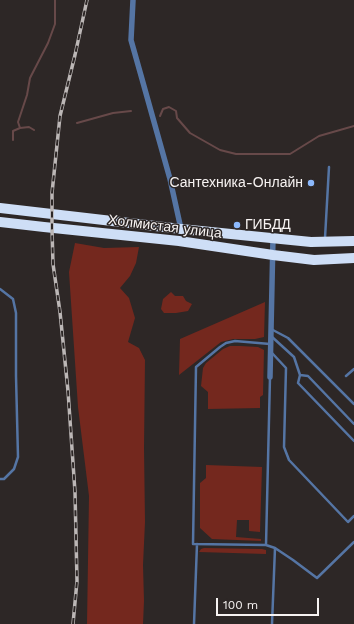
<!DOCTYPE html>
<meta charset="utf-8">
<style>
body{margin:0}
#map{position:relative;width:354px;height:624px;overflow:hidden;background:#2d2726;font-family:"Work Sans",sans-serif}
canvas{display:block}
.scale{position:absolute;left:216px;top:598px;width:103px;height:18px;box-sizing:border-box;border:2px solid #f7f3f2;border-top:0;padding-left:5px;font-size:12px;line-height:14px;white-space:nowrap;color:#f7f3f2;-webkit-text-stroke:3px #2d2726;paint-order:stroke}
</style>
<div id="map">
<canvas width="354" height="624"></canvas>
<div class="scale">100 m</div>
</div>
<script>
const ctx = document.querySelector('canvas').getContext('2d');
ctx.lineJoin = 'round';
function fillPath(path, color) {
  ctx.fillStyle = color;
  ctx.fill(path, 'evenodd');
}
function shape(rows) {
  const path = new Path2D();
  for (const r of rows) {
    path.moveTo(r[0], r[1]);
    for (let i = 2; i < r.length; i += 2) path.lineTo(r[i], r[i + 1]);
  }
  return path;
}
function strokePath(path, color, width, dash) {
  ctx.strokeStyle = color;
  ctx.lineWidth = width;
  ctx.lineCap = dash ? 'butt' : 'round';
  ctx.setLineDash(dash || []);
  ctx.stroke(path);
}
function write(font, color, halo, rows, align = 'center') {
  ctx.font = font + ' "Work Sans",sans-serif';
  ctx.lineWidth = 3;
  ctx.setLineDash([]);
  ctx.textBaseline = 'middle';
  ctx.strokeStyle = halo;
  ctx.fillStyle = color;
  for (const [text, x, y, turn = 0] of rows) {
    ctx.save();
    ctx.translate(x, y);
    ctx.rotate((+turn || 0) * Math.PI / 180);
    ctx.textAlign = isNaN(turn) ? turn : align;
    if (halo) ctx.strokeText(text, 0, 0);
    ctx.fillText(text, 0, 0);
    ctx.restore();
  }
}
const green = shape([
 [75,243,104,248,139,247,136,263,130,276,120,288,129,298,135,318,128,342,139,348,145,360,144,448,145,522,143,565,144,601,143,624,87,624,89,496,78,407,69,272],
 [171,292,175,296,183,296,186,301,192,304,188,311,176,313,164,313,161,309,163,299],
 [265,302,264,337,255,339,233,339,221,342,179,375,180,339],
 [230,346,240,346,258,347,264,350,263,395,260,397,260,408,208,409,208,392,201,386,203,368,206,363,223,349],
 [206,465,262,467,260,532,249,531,249,520,237,520,236,537,261,539,261,541,212,539,200,528,200,483,206,478],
 [204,548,262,549,266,550,266,554,199,552,201,549]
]);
const stream = shape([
 [160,116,163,109,169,107,176,111,177,118,190,133,220,150,236,154,290,154,319,136,354,126],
 [77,123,113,113,131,111],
 [20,128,18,122,27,95,30,78,48,43,55,24,55,0],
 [13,140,13,131,20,128,29,127,34,130]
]);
const lane = shape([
 [325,238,329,167],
 [0,289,13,299,16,313,16,376,18,457,14,469,4,479,0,479],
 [271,329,288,338,354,404],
 [271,336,294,357,300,375,308,376,354,424],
 [270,344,235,341,226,343,220,347,196,367,193,544,266,545,275,548,293,560,317,578,354,542],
 [272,353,286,368,284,447,289,460,348,522,354,516],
 [300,375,298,383,354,441],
 [346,376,354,369],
 [266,545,270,377],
 [194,624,197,544],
 [272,624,275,548]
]);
const street = shape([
 [133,0,131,40,142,79,170,179,181,229],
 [270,377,273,238]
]);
const highway = shape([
 [0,208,181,229,311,242,354,241],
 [0,222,44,227,179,241,273,255,314,260,354,258]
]);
const rail = shape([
 [73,624,77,581,75,492,68,391,60,312,53,264,52,229,52,193,60,116,75,55,87,0]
]);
const markers = [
 [311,183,4,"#8cb9fc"],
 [237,225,4,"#8cb9fc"]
];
const poiNames = [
 ["Сантехника-Онлайн",303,183],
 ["ГИБДД",245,225,"left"]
];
const streetNames = [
 ["Холмистая улица",165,227,7]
];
fillPath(green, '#74281e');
strokePath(stream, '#674949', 2);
strokePath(lane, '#5575a4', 2.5);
strokePath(street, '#5575a4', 5.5);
strokePath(highway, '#cedef6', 10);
strokePath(rail, '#bcb7b6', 3.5);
strokePath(rail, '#2d2726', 2, [6]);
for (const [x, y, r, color] of markers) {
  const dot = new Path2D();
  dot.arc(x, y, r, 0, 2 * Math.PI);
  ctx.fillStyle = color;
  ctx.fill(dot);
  strokePath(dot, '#2d2726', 1.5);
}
write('14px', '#f7f3f2', '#2d2726', poiNames, 'right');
write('14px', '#f7f3f2', '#2d2726', streetNames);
</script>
